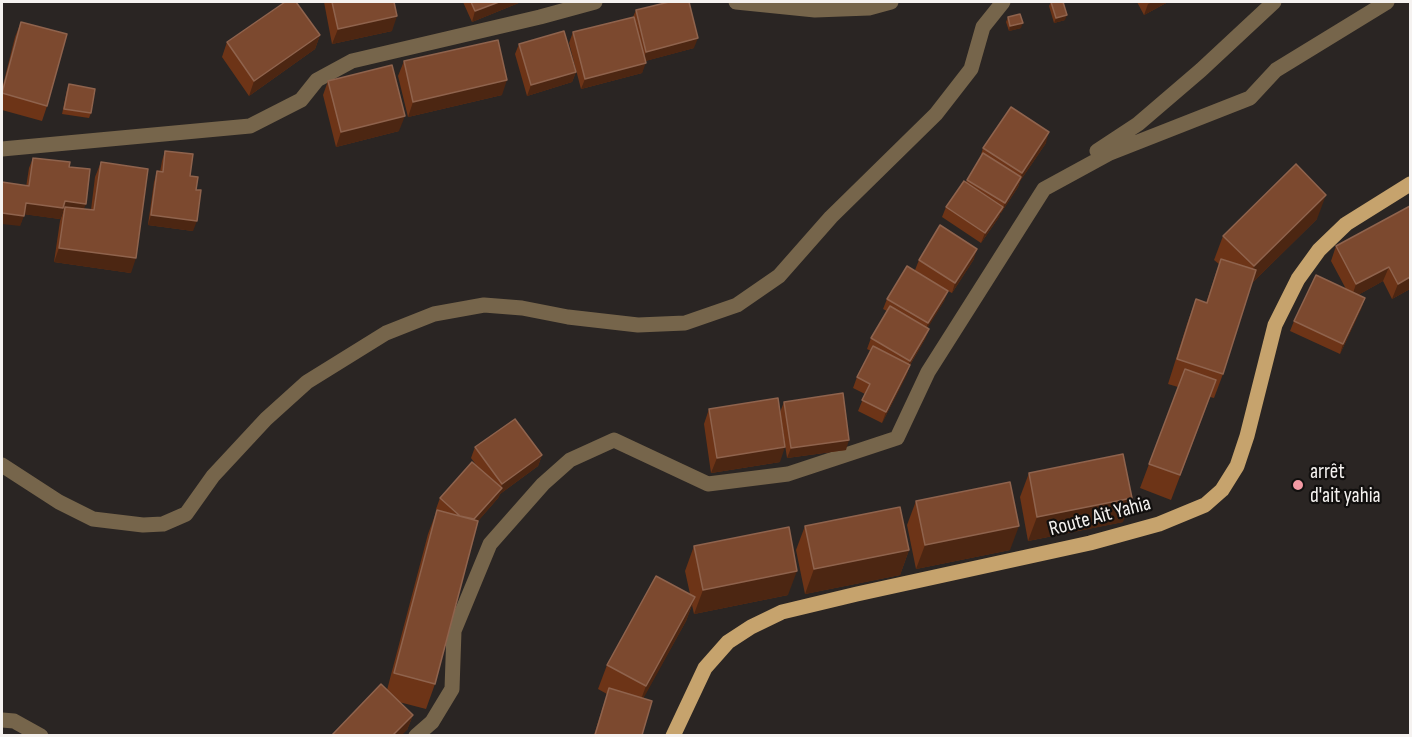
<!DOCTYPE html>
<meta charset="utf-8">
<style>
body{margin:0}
#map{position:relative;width:1412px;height:737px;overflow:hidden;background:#2a2523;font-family:"Sofia Sans Condensed",sans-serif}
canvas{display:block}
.frame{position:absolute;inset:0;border:3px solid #f5f2f0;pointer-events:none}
</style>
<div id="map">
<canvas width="1412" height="737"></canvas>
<div class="frame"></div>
</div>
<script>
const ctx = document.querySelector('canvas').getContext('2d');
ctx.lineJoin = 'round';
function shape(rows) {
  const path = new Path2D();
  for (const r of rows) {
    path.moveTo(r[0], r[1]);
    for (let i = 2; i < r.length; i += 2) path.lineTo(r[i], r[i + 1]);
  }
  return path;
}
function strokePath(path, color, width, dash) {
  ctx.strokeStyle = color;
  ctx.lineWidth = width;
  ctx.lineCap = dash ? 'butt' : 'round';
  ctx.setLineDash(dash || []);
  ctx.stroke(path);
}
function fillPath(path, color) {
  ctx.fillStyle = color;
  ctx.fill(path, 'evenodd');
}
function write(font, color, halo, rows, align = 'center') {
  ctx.font = font + ' "Sofia Sans Condensed",sans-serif';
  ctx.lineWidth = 4.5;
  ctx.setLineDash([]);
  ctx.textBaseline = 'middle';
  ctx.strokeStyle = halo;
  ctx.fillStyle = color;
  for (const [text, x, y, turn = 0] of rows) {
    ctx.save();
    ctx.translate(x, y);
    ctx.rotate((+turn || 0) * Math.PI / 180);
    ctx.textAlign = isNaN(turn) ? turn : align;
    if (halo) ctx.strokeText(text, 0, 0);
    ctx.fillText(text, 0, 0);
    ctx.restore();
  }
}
const minor = shape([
 [736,2,815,10,869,8,891,2],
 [2,149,250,126,301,100,317,80,352,61,540,17,595,2],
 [1097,151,1138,124,1201,70,1274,2],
 [2,465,59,502,93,519,143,525,163,524,186,514,213,476,266,419,307,382,386,333,434,314,484,305,522,308,568,317,638,325,685,323,737,305,779,276,831,217,936,114,971,69,983,27,1003,2],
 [2,720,14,721,41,736],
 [416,736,432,722,452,689,454,631,490,544,543,484,570,460,614,440,708,484,788,474,897,438,928,372,1044,189,1110,153,1250,98,1276,70,1387,2]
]);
const major = shape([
 [673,736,705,668,728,642,751,627,782,612,857,594,1090,543,1159,524,1205,505,1222,490,1237,466,1247,436,1275,325,1298,279,1319,250,1346,224,1410,184]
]);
const wall = shape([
 [324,2,394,2,392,31,332,44],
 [463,2,521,2,472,22],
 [1051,2,1063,2,1065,20,1054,23,1049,6],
 [1137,2,1168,2,1144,15],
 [636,10,694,48,645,61,642,73,581,89,569,43,573,32,633,17],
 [1008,17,1021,28,1009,31,1006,22],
 [21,22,47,106,42,121,2,110,2,89,15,37],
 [320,35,315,49,249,96,222,57,227,42],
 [519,44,576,72,572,82,527,96,515,54],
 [404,61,502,95,408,117,398,76],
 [328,81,399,131,336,147,323,95],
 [69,84,91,113,89,118,62,114,67,90],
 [1046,143,1020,181,1018,187,1001,213,1000,213,999,217,981,243,942,217,946,207,966,182,980,158,983,148],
 [165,151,190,176,196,190,193,231,148,225,154,182,157,171,160,172,162,161],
 [33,158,69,167,84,209,91,210,95,177,101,162,131,273,54,262,60,221,63,212,62,212,60,219,24,214,20,226,29,168],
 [1410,206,1410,289,1392,299,1383,281,1358,295,1365,298,1361,309,1340,354,1290,331,1294,321,1346,289,1331,261,1336,246],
 [1317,219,1251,284,1223,374,1214,398,1210,397,1171,500,1140,488,1178,387,1168,384,1187,324,1196,299,1206,303,1219,264,1214,260,1223,236],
 [974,259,952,293,948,291,944,301,927,328,929,329,925,339,910,365,906,376,882,423,858,411,865,394,853,388,857,377,871,351,867,349,871,338,887,311,883,309,887,299,915,270,919,260],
 [784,402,846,450,787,458,780,412],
 [709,409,780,462,711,473,704,424],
 [475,447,542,455,538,466,500,494,498,498,478,521,435,684,426,709,399,702,413,715,407,730,387,690,428,534,437,510,436,509,440,498,479,469,471,458],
 [1029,473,1123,522,1028,541,1020,497],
 [916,501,1010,550,916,569,907,525],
 [805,526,909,550,900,575,805,594,796,550],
 [694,546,788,595,694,614,692,605,686,621,643,698,642,735,594,735,607,694,598,689,607,665,690,594,685,571]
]);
const shadedWall = shape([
 [499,2,521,2,472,22,475,11],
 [1153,2,1168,2,1144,15,1148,4],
 [1067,15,1065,20,1054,23,1056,18],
 [397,16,392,31,332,44,338,29],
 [1023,23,1021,28,1009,31,1010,26],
 [320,35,315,49,249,96,254,81],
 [698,38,694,48,642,62,646,52],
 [646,63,642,73,581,89,585,79],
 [576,72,572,82,527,96,531,85],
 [507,80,502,95,408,117,413,102],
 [405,116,399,131,336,147,341,132],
 [1049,132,1046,143,1020,181,1018,187,1001,213,1005,203,1020,180,1022,173],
 [1326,195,1317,219,1245,290,1254,266],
 [65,201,86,204,82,214,65,207,60,219,22,214,26,203],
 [1003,207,999,217,981,243,985,233],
 [2,213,24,216,20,226,2,224],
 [151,215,197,221,193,231,148,225],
 [59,248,136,258,131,273,54,262],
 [977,249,974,259,952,293,955,283],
 [1389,267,1383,281,1351,299,1356,284],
 [1410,277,1410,289,1392,299,1398,284],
 [948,291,944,301,924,334,928,323],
 [1365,298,1361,309,1340,354,1343,344],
 [929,329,925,339,906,371,910,361],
 [910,365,906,376,882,423,886,412],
 [849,440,846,450,787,458,791,448],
 [785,447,780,462,711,473,717,458],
 [542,455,538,466,500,494,498,498,466,535,470,524,500,490,502,484],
 [1132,498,1123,522,1028,541,1037,517],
 [1019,526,1010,550,916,569,925,545],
 [909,550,900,575,805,594,814,569],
 [797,571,788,595,694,614,703,590],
 [695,597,686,621,637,710,646,686],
 [413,715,407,730,402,735,393,735]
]);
const building = shape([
 [285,2,296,2,320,35,254,81,227,42,285,2],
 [332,2,394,2,397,16,338,29,332,2],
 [471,2,499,2,475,11,471,2],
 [669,2,689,2,698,38,646,52,636,10,669,2],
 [1051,2,1063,2,1067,15,1056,18,1051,2],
 [1020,14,1023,23,1010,26,1008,17,1020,14],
 [634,17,646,63,585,79,573,32,634,17],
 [21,22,67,34,47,106,2,93,21,22],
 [564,31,576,72,531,85,519,44,564,31],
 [498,40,507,80,413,102,404,61,498,40],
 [392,65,405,116,341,132,328,81,392,65],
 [69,84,95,89,91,113,64,109,69,84],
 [1011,107,1049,132,1022,173,983,148,1011,107],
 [165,151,193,154,190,176,198,177,196,190,201,190,197,221,151,215,157,171,163,172,165,151],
 [983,153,1021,177,1005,203,967,180,983,153],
 [33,158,70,162,69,167,90,169,86,204,65,201,63,208,26,203,24,216,2,213,2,182,29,186,33,158],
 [101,162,148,169,136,258,59,248,65,207,94,210,101,162],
 [1296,164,1326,195,1254,266,1223,236,1296,164],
 [964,181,1003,207,985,233,946,207,964,181],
 [1410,206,1410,277,1398,284,1389,267,1356,284,1336,246,1410,206],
 [940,225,977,249,955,283,919,260,940,225],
 [1221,259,1256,270,1223,374,1177,359,1196,299,1207,303,1221,259],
 [907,266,948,291,928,323,887,299,907,266],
 [1316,275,1365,298,1343,344,1294,321,1316,275],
 [890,306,929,329,910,361,871,338,890,306],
 [873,346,910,365,886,412,862,400,870,384,857,377,873,346],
 [1185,369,1216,380,1180,475,1149,464,1185,369],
 [843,393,849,440,791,448,784,402,843,393],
 [778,398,785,447,717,458,709,409,778,398],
 [515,419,542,455,502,484,475,447,515,419],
 [1123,454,1132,498,1037,517,1029,473,1123,454],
 [472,462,502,488,474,519,460,516,440,498,472,462],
 [1010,482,1019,526,925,545,916,501,1010,482],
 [900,507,909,550,814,569,805,526,900,507],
 [437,510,478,521,435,684,394,673,437,510],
 [789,527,797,571,703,590,694,546,789,527],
 [656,576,695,597,646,686,607,665,656,576],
 [381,684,413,715,393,735,332,735,381,684],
 [609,688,652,701,642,735,595,735,609,688]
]);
const markers = [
 [1298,485,6,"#f49aa4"]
];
const poiNames = [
 ["arrêt",1310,473],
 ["d'ait yahia",1310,497]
];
const streetNames = [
 ["Route Ait Yahia",1100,517,-15]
];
strokePath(minor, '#76654b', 15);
strokePath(major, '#c6a36d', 15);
fillPath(wall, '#6d3417');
fillPath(shadedWall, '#4c2612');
fillPath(building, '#7c492f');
strokePath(building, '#8f634d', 1.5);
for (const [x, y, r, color] of markers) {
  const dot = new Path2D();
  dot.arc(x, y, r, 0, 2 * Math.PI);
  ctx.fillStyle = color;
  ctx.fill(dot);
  strokePath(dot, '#110f0e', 2);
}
write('21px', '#f5f2f0', '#110f0e', poiNames, 'left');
write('21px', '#f5f2f0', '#110f0e', streetNames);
</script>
